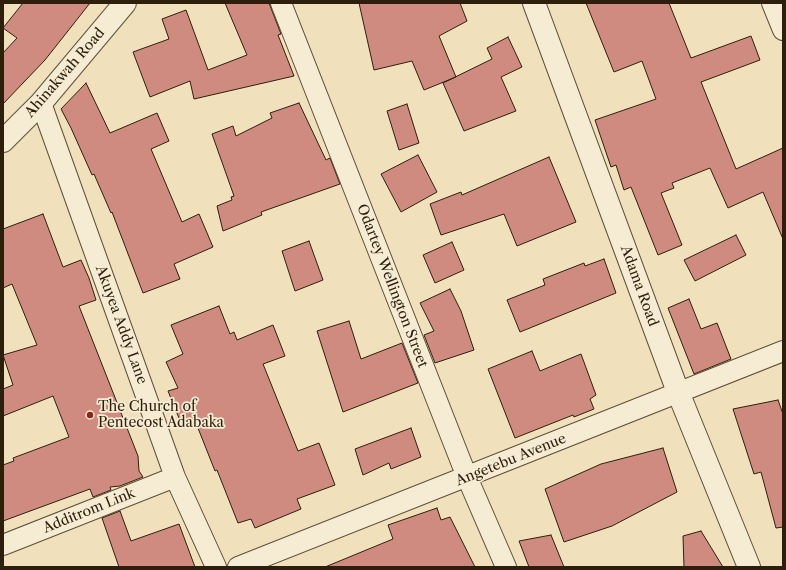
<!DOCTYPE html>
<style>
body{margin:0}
#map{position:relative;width:786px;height:570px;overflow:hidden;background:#f1e0bc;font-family:"Libre Caslon Text",serif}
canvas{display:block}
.frame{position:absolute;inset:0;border:4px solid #2d1f0c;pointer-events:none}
</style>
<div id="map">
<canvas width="786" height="570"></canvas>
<div class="frame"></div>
</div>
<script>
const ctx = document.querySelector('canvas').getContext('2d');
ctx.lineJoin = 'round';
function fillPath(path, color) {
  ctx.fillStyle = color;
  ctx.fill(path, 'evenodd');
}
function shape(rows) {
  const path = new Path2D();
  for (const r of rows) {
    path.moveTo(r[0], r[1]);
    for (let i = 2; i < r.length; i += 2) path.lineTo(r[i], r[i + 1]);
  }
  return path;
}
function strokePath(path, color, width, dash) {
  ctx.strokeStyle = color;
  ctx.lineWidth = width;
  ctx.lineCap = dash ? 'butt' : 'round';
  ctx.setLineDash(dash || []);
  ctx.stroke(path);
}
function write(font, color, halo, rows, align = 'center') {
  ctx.font = font + ' "Libre Caslon Text",serif';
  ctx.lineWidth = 3.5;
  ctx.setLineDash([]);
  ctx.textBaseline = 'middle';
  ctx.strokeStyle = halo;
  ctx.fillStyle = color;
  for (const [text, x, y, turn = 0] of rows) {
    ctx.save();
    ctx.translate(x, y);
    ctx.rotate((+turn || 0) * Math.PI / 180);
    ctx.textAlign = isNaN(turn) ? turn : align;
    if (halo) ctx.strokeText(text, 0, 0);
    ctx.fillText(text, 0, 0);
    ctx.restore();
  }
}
const building = shape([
 [23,3,90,3,45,60,3,104,3,53,17,38,3,28,23,3],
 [225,3,269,3,281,34,278,35,294,76,194,99,190,81,150,97,133,52,169,39,162,19,186,10,208,70,247,55,225,3],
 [359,3,460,3,467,21,439,36,456,77,424,90,412,61,374,70,359,3],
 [586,3,669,3,691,58,751,36,760,60,701,82,736,169,783,148,783,239,763,192,728,208,710,168,672,183,674,188,661,193,682,245,658,255,631,187,624,190,616,165,611,167,595,120,656,99,642,61,614,72,586,3],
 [508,37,522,67,501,77,516,111,464,131,443,83,492,59,487,48,508,37],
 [86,83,110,133,157,113,169,141,151,149,182,222,199,214,213,247,174,264,180,279,143,293,112,212,111,213,94,174,92,175,71,128,61,109,86,83],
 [299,103,326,160,330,158,340,184,261,212,262,215,223,231,217,206,232,200,231,197,234,196,212,134,233,126,236,136,272,118,270,113,299,103],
 [407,104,419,143,399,150,387,111,407,104],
 [418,155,437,192,401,212,381,174,418,155],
 [549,157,576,222,517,246,504,214,441,235,430,204,461,192,462,195,549,157],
 [43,214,63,267,81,260,89,278,96,300,79,306,138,456,139,471,143,477,120,486,110,487,111,490,93,497,90,489,3,521,3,465,14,461,13,458,69,437,53,396,3,416,3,389,13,385,3,355,37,345,12,284,3,288,3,229,43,214],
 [736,235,746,255,695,281,684,260,736,235],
 [309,241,323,280,295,291,282,251,309,241],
 [452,242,464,270,435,283,423,255,452,242],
 [604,259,616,293,520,332,507,300,545,285,543,279,584,263,585,266,604,259],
 [450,289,461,311,474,350,435,363,424,335,434,331,420,303,450,289],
 [689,299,701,329,717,323,731,359,694,374,668,308,689,299],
 [219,306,230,334,234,332,237,340,273,325,285,356,263,364,298,451,319,443,335,485,297,499,301,509,255,528,251,519,238,523,217,470,215,471,194,418,181,423,168,391,178,388,166,362,183,354,171,325,219,306],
 [349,321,361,359,402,343,418,383,343,412,317,331,349,321],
 [532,351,540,371,581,354,596,395,590,399,594,409,574,417,573,415,515,438,488,369,532,351],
 [778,400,783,414,783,527,776,528,761,472,754,474,733,409,778,400],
 [411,428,421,457,391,469,389,463,363,475,355,449,411,428],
 [663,448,677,492,612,526,564,542,545,489,601,464,663,448],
 [437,508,441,520,450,517,475,567,325,567,393,539,388,525,437,508],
 [120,511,131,541,179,524,195,567,119,567,102,518,120,511],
 [701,531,723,567,684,567,683,536,701,531],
 [551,535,564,567,529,567,519,541,551,535]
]);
const minor = shape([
 [281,3,467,477,506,567],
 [772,3,783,30],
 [41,103,175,477,216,567],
 [3,545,175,477],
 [238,567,783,351]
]);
const tertiary = shape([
 [534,3,678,392,749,567],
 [3,141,41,103,125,3]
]);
const markers = [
 [90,415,4,"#8f2418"]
];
const streetNames = [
 ["Ahinakwah Road",65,73,-49],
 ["Odartey Wellington Street",392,286,69],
 ["Adama Road",639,286,70],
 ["Akuyea Addy Lane",121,325,70],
 ["Angetebu Avenue",511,460,-22],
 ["Additrom Link",89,511,-22]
];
const poiNames = [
 ["The Church of",98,407],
 ["Pentecost Adabaka",98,423]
];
fillPath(building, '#d08b81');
strokePath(building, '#2d1f0c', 1);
strokePath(minor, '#5e4f38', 22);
strokePath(tertiary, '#5e4f38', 24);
strokePath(minor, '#f6ebd3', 20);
strokePath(tertiary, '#f6ebd3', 22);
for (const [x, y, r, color] of markers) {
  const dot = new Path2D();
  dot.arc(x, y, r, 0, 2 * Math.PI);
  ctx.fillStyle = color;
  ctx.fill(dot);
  strokePath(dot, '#f6ebd3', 1.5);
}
write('14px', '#2d1f0c', '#f6ebd3', streetNames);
write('14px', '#2d1f0c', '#f6ebd3', poiNames, 'left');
</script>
